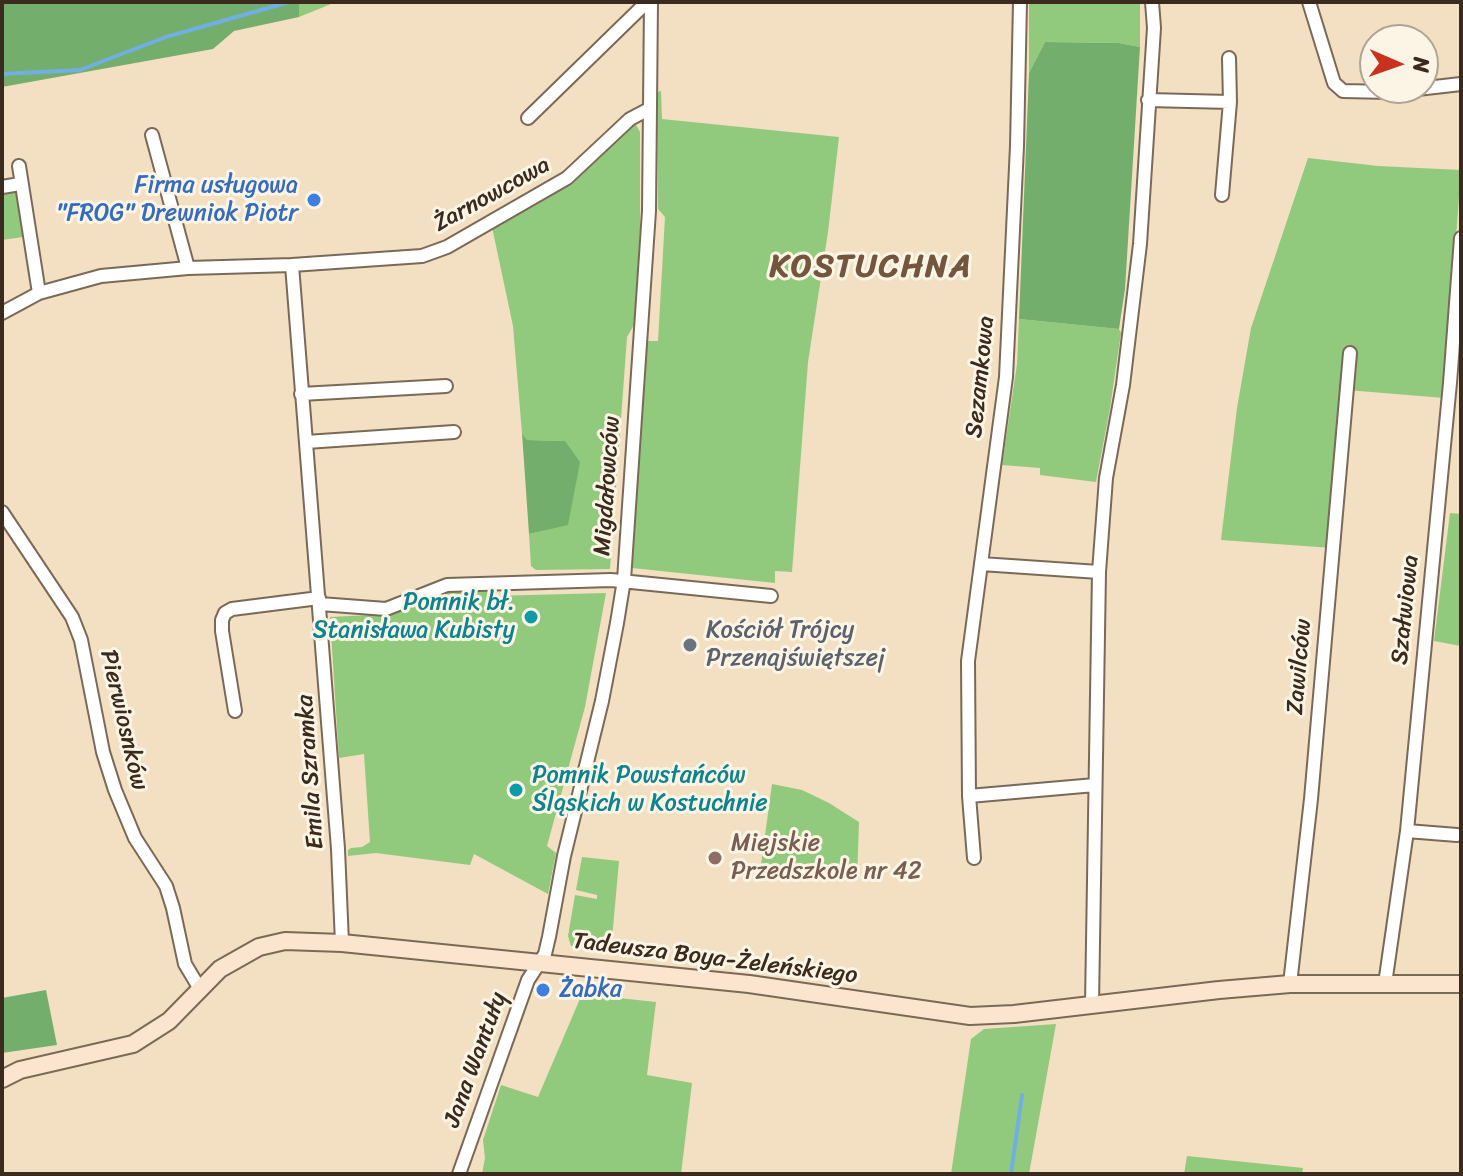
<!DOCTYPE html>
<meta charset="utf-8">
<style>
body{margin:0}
#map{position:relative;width:1463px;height:1176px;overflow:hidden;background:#f3dfc1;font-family:Sriracha,sans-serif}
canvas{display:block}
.frame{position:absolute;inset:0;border:4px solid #3b2a1e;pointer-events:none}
.north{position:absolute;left:1359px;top:24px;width:80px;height:80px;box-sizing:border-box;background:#fcf5e5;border:2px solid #afa495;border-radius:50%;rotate:92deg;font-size:22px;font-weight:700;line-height:32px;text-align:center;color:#3b2a1e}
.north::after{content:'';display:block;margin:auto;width:28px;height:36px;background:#c8321e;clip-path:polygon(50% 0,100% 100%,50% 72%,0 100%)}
</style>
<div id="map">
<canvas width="1463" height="1176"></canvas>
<div class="frame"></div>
<div class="north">N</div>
</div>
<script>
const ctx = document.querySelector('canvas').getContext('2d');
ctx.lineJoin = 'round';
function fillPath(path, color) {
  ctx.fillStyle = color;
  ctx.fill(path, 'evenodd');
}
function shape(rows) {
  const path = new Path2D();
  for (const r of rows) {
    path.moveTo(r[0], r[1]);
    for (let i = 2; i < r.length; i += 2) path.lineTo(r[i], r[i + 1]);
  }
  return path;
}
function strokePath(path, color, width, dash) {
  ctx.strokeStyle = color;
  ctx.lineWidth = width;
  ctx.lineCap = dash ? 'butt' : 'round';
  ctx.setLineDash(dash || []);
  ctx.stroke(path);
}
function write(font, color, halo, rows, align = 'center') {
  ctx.font = font + ' Sriracha,sans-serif';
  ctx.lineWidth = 6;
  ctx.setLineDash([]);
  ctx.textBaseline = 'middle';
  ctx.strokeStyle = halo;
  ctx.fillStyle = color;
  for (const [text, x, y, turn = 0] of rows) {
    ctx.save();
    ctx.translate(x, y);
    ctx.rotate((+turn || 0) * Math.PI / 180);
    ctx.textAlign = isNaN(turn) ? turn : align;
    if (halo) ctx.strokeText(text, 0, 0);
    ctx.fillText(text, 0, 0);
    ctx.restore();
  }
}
const green = shape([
 [299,2,336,2,299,17],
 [1029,2,1140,2,1140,47,1119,43,1045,42,1029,73],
 [661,91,662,119,839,137,828,232,808,362,792,572,775,571,775,583,632,568,647,341,658,341,665,217,658,209,657,92],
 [630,125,636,125,640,132,640,230,634,325,627,337,610,569,536,570,531,566,529,534,568,524,565,441,527,440,522,433,513,326,492,227],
 [1308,158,1378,166,1461,170,1444,398,1347,390,1332,548,1221,540,1237,408,1251,328],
 [10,190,17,194,23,237,2,240,2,191],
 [1019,319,1119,329,1121,333,1110,408,1096,482,1040,475,1040,468,1002,465,1017,364],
 [1450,513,1461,514,1461,646,1434,641],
 [484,589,491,596,606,593,585,707,547,846,556,853,548,894,474,854,470,865,376,853,348,856,348,850,351,848,362,847,370,842,364,754,339,758,330,617,391,614,446,592],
 [772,784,802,790,829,803,859,822,857,879,761,865],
 [582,857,619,861,611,950,571,946,568,936,575,895,597,899,597,895,576,890],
 [582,994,656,1002,647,1075,692,1083,681,1174,482,1174,485,1158,483,1140,501,1085,538,1097],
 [1056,1024,1029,1174,951,1174,971,1039,984,1029],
 [1187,1156,1303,1168,1302,1174,1184,1174]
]);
const forest = shape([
 [2,2,299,2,299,17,234,31,213,49,2,87],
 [1045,42,1119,43,1140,47,1125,289,1119,329,1019,319,1029,73],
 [522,433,527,440,565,441,580,462,568,525,529,534],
 [46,990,57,1045,2,1053,2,998]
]);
const stream = shape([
 [2,74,80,70,166,37,289,2],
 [1011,1174,1022,1095]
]);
const street = shape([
 [1309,2,1334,83,1343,91,1391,92,1461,84],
 [1148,100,1230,102],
 [528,118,647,2],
 [152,135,188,268],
 [19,166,39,293],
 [2,187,20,184],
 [1222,195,1230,102,1229,58],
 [292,265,338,849,342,943],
 [2,313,39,293,101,276,188,268,292,265,422,256,447,247,567,178,630,119,649,109],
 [301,394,446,386],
 [306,442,454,432],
 [2,512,72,617,81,640,103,752,115,790,135,838,166,886,173,908,185,964,200,989],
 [981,564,1099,572],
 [320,604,386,609,447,585,611,580,771,596],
 [235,711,222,631,222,620,225,613,232,609,319,598],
 [969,796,1095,785],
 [1407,831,1457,835],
 [974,858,969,796,968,661,1006,377,1017,146,1020,2],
 [1290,984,1311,799,1350,353],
 [1385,984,1407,831,1450,383,1461,238],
 [1092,1004,1099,572,1106,478,1123,385,1140,244,1154,28,1152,2],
 [459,1174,528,980,545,954,549,937,564,856,602,701,617,623,624,580,649,211,651,2]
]);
const secondary = shape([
 [2,1079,20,1070,133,1044,169,1021,220,969,259,947,285,941,342,943,749,984,970,1016,1014,1014,1219,990,1290,984,1461,984]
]);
const markers = [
 [314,200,8,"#3f7fe0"],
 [531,617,8,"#0f9aa8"],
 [690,645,8,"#6b7280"],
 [516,790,8,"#0f9aa8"],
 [715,858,8,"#8d6e63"],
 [543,990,8,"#3f7fe0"]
];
const shopNames = [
 ["Firma usługowa",298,186],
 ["\"FROG\" Drewniok Piotr",298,214],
 ["Żabka",559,990,"left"]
];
const streetNames = [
 ["Żarnowcowa",492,195,-29],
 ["Sezamkowa",981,377,-84],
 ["Migdałowców",608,486,-86],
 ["Szałwiowa",1406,610,-84],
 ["Zawilców",1300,667,-85],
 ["Pierwiosnków",123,720,77],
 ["Emila Szramka",311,772,-94],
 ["Tadeusza Boya-Żeleńskiego",715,959,7],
 ["Jana Wantuły",476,1060,-70]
];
const cultureNames = [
 ["Pomnik bł.",515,603],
 ["Stanisława Kubisty",515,631],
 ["Pomnik Powstańców",532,776,"left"],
 ["Śląskich w Kostuchnie",532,804,"left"]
];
const worshipNames = [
 ["Kościół Trójcy",706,631],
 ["Przenajświętszej",706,659]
];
const educationNames = [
 ["Miejskie",731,844],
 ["Przedszkole nr 42",731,872]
];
const districtNames = [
 ["KOSTUCHNA",871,268]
];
fillPath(green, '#91ca7d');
fillPath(forest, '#74ae6c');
strokePath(stream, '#71afe3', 4);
strokePath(street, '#7b6957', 16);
strokePath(secondary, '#7b6957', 20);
strokePath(street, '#fff', 12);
strokePath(secondary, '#fbe5cf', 16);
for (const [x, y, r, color] of markers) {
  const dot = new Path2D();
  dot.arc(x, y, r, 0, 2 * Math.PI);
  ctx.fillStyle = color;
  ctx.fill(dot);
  strokePath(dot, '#fcf5e5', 3);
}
write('24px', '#366cbe', '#fcf5e5', shopNames, 'right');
write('24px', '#3b2a1e', '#fcf5e5', streetNames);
write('24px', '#0d838f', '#fcf5e5', cultureNames, 'right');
write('24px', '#5b616d', '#fcf5e5', worshipNames, 'left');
write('24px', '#785e54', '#fcf5e5', educationNames, 'left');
ctx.letterSpacing = '2px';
write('bold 32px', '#74553e', '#fcf5e5', districtNames);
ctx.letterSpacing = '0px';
</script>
